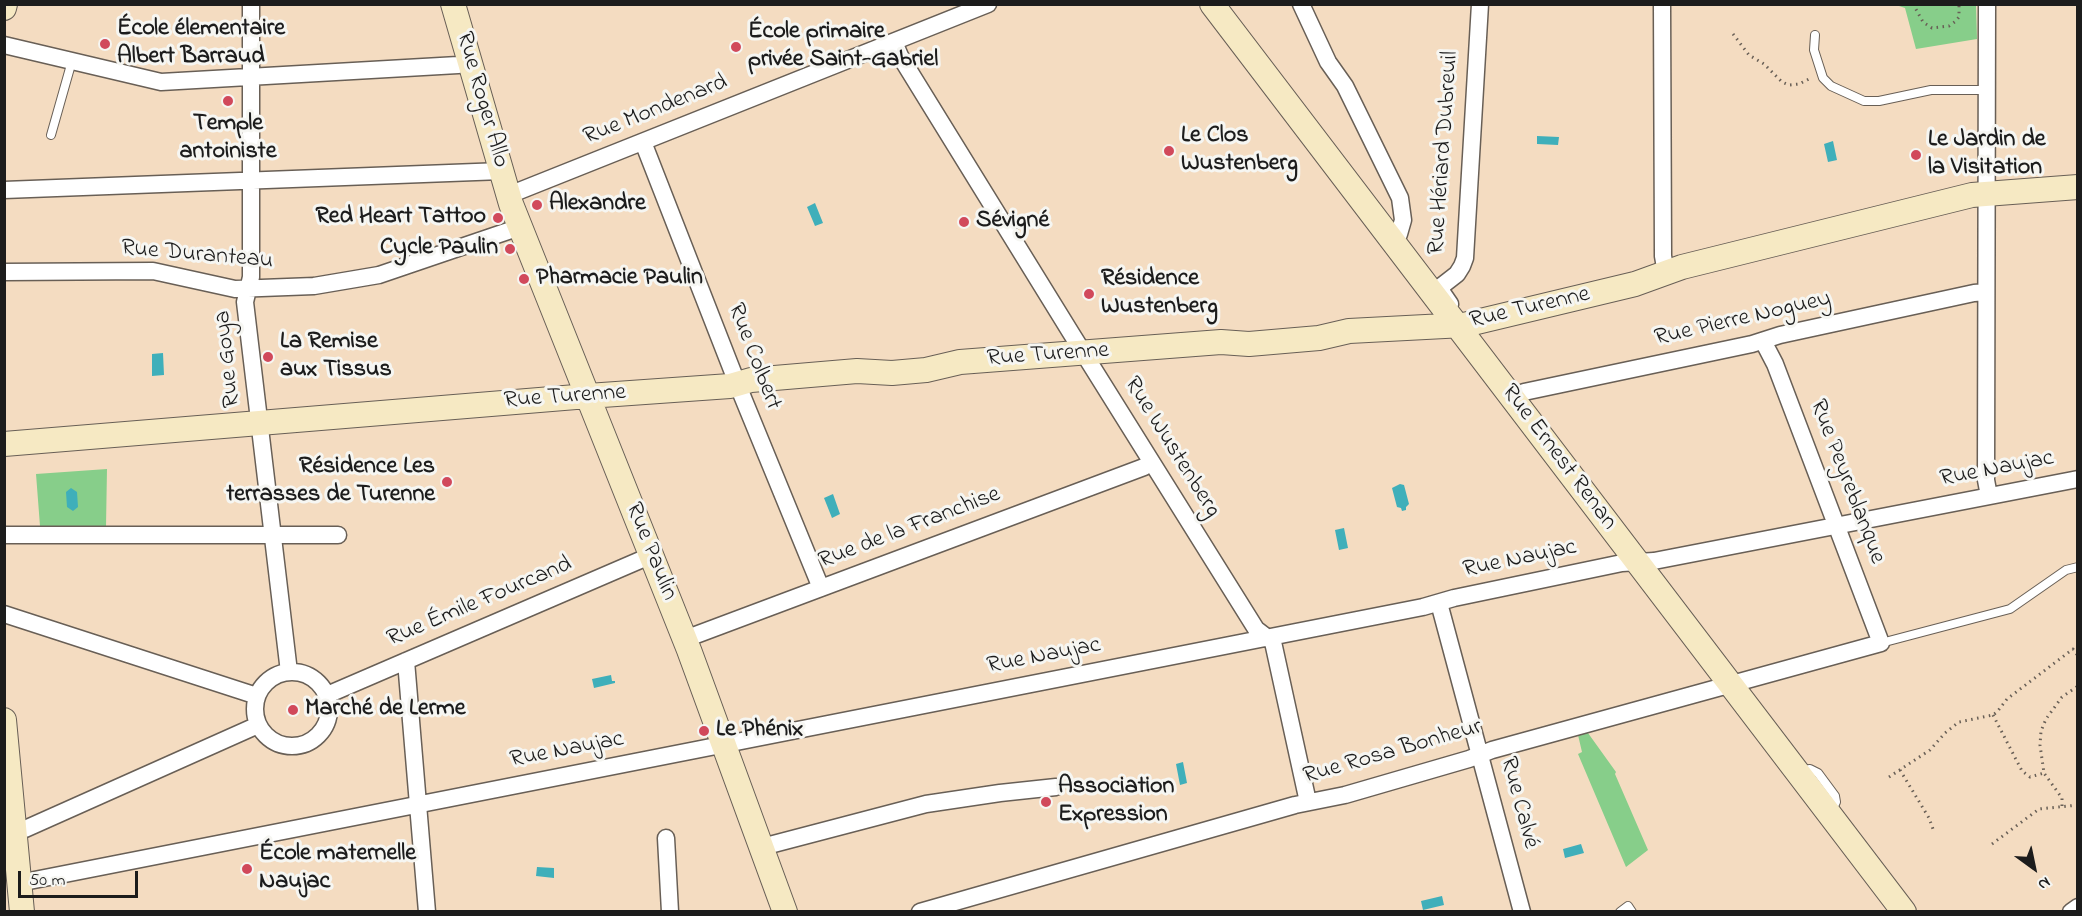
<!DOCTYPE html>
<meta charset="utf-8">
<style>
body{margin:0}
#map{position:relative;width:2082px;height:916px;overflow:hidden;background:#f4dcc1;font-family:"Indie Flower",sans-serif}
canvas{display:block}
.frame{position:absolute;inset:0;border:6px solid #1c1c1c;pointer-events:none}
.north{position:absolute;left:2004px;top:838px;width:60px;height:60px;-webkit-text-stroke:4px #f6f6f2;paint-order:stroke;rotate:147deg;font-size:16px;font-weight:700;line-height:24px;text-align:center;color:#1c1c1c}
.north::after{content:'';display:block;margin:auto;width:21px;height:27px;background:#1c1c1c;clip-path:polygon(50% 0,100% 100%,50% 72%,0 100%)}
.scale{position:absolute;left:18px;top:871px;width:120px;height:27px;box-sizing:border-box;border:3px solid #1c1c1c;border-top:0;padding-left:8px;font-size:18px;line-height:21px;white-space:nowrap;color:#1c1c1c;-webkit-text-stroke:4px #f6f6f2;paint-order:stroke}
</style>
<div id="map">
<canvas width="2082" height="916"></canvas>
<div class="frame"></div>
<div class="north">N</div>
<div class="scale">50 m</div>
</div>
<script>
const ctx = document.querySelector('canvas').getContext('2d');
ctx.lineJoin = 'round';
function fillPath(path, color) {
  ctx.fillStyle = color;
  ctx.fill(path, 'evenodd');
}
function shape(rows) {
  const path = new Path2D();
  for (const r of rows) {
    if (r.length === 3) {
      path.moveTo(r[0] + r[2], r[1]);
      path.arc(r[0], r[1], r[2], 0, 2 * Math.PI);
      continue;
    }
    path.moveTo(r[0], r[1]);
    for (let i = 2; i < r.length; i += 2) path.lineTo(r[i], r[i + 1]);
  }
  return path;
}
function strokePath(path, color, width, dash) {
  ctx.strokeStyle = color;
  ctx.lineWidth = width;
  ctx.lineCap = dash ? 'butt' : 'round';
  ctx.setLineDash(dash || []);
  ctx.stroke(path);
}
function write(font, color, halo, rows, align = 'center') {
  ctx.font = font + ' "Indie Flower",sans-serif';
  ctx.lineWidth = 6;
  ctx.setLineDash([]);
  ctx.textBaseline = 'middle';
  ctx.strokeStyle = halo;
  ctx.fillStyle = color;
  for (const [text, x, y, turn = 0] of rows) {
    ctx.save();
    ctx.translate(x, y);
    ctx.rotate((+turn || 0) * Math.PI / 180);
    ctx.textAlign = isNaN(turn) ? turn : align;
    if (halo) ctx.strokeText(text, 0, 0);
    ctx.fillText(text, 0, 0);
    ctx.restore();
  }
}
const green = shape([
 [1896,5,1976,5,1977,39,1916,49,1905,8],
 [107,469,106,526,40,526,36,474],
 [1588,733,1616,772,1615,774,1648,850,1626,867,1578,754,1582,752,1578,735]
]);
const water = shape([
 [1537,136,1559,137,1558,145,1537,144],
 [1833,141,1837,160,1828,162,1824,144],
 [815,203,823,223,815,226,807,207],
 [163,353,164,375,152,376,152,354],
 [1400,484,1404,485,1409,504,1406,507,1406,510,1402,511,1401,508,1397,507,1392,488],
 [71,488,77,492,78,507,73,511,67,507,66,492],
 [833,494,840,514,832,518,824,498],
 [1344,528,1348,548,1339,550,1335,530],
 [611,675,612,681,615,681,615,683,594,688,592,679],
 [1183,762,1187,783,1180,785,1176,764],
 [1581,844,1584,853,1565,858,1563,849],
 [537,867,554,868,554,878,536,876],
 [1442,896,1444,905,1423,910,1421,901]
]);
const path = shape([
 [1913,4,1923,22,1932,28,1949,26,1956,21,1959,17,1959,4],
 [1733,34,1749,55,1764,64,1782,82,1789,85,1799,84,1811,78],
 [1993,715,2022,771,2030,777,2044,773],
 [1900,770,1929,818,1933,829],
 [1889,777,1930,750,1945,733,1959,722,1993,715,1997,712,2007,699,2073,649,2078,656],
 [2062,806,2062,798,2044,773,2040,745,2041,731,2046,719,2062,697,2078,686],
 [1992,844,2039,809,2078,805]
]);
const lane = shape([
 [1815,35,1814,50,1823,78,1831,86,1864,101,1879,101,1931,90,1987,90],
 [51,135,72,61],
 [1881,643,2010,609,2066,570,2078,567],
 [1800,771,1810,769,1818,773,1835,796,1836,802,1831,812],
 [1620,912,1628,906,1632,912]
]);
const street = shape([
 [251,4,251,277,245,302,289,672],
 [1301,4,1328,62,1345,86,1400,198,1403,220,1399,234,1393,243],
 [1662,4,1663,256,1666,273],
 [1987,4,1986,480,1989,496],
 [894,42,900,56,1071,333,1256,629,1273,642,1308,802],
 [4,45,161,82,458,65,470,62],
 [643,142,741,393,821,588],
 [4,190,502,171],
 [509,195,988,4],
 [4,272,153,271,235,289,314,286,379,275,520,227],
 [1450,304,1439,288,1457,274,1462,266,1465,258,1480,4],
 [1513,399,1524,392,1752,344,1780,335,1974,293,1986,292],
 [4,535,338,535],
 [1439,603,1522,912],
 [4,614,257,696],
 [685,639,1144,467,1151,462],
 [406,661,427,912],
 [292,709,37],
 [327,695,652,555],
 [6,832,25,829,258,725],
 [666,838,670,912],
 [762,847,926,804,1000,793,1056,787],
 [19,883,1423,607,1454,598,1622,563,1654,561,2078,479],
 [920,912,1295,805,1345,795,1469,759,1492,750,1881,643,1775,364,1763,341],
 [2071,912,2078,907]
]);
const secondary = shape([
 [453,4,511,204,689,650,785,912],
 [1212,4,1904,912],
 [4,8,5,4],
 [4,444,588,396,730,386,751,380,857,371,892,373,926,370,960,362,1221,342,1249,344,1319,338,1349,331,1464,325,1635,284,1682,267,1972,195,2078,187],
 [4,720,22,912]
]);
const markers = [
 [105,44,6,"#d1495b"],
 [736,47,6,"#d1495b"],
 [228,101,6,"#d1495b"],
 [1169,151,6,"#d1495b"],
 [1916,155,6,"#d1495b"],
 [537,205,6,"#d1495b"],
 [498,218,6,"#d1495b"],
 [964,222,6,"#d1495b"],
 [510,249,6,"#d1495b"],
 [524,279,6,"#d1495b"],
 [1089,294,6,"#d1495b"],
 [268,357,6,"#d1495b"],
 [447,482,6,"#d1495b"],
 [293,710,6,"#d1495b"],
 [704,731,6,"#d1495b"],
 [1046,802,6,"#d1495b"],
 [247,869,6,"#d1495b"]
];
const poiNames = [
 ["École élementaire",117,30],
 ["Albert Barraud",117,58],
 ["École primaire",748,33],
 ["privée Saint-Gabriel",748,61],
 ["Temple",228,125,"center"],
 ["antoiniste",228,153,"center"],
 ["Le Clos",1181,137],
 ["Wustenberg",1181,165],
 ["Le Jardin de",1928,141],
 ["la Visitation",1928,169],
 ["Alexandre",549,205],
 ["Red Heart Tattoo",486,218,"right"],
 ["Sévigné",976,222],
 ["Cycle Paulin",498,249,"right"],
 ["Pharmacie Paulin",536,279],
 ["Résidence",1101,280],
 ["Wustenberg",1101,308],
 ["La Remise",280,343],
 ["aux Tissus",280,371],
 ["Résidence Les",435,468,"right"],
 ["terrasses de Turenne",435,496,"right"],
 ["Marché de Lerme",305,710],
 ["Le Phénix",716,731],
 ["Association",1058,788],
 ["Expression",1058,816],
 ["École maternelle",259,855],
 ["Naujac",259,883]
];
const streetNames = [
 ["Rue Roger Allo",481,100,74],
 ["Rue Mondenard",656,111,-22],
 ["Rue Hériard Dubreuil",1445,153,-86],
 ["Rue Duranteau",197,256,5],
 ["Rue Turenne",1530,309,-13],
 ["Rue Pierre Noguey",1743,320,-13],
 ["Rue Turenne",1048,356,-4],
 ["Rue Colbert",753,357,69],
 ["Rue Goya",229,359,-96],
 ["Rue Turenne",565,398,-4],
 ["Rue Wustenberg",1171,448,58],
 ["Rue Ernest Renan",1558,458,53],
 ["Rue Naujac",1997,470,-11],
 ["Rue Peyreblanque",1846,482,69],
 ["Rue de la Franchise",910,529,-21],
 ["Rue Paulin",650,552,68],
 ["Rue Naujac",1520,560,-12],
 ["Rue Émile Fourcand",480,603,-23],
 ["Rue Naujac",1044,657,-11],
 ["Rue Naujac",567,751,-11],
 ["Rue Rosa Bonheur",1393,753,-16],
 ["Rue Calvé",1518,803,75]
];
fillPath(green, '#87ce8a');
fillPath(water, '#3fafba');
strokePath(lane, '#685f56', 10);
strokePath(street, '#685f56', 19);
strokePath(secondary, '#685f56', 26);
strokePath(path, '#685f56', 3, [1.5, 4.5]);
strokePath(lane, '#fff', 8);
strokePath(street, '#fff', 16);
strokePath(secondary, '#f6e9c3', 24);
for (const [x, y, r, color] of markers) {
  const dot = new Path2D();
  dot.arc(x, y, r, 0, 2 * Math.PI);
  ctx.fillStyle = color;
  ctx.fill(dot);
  strokePath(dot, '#f6f6f2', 2);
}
write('bold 24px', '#1c1c1c', '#f6f6f2', poiNames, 'left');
write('24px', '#1c1c1c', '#f6f6f2', streetNames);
</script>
